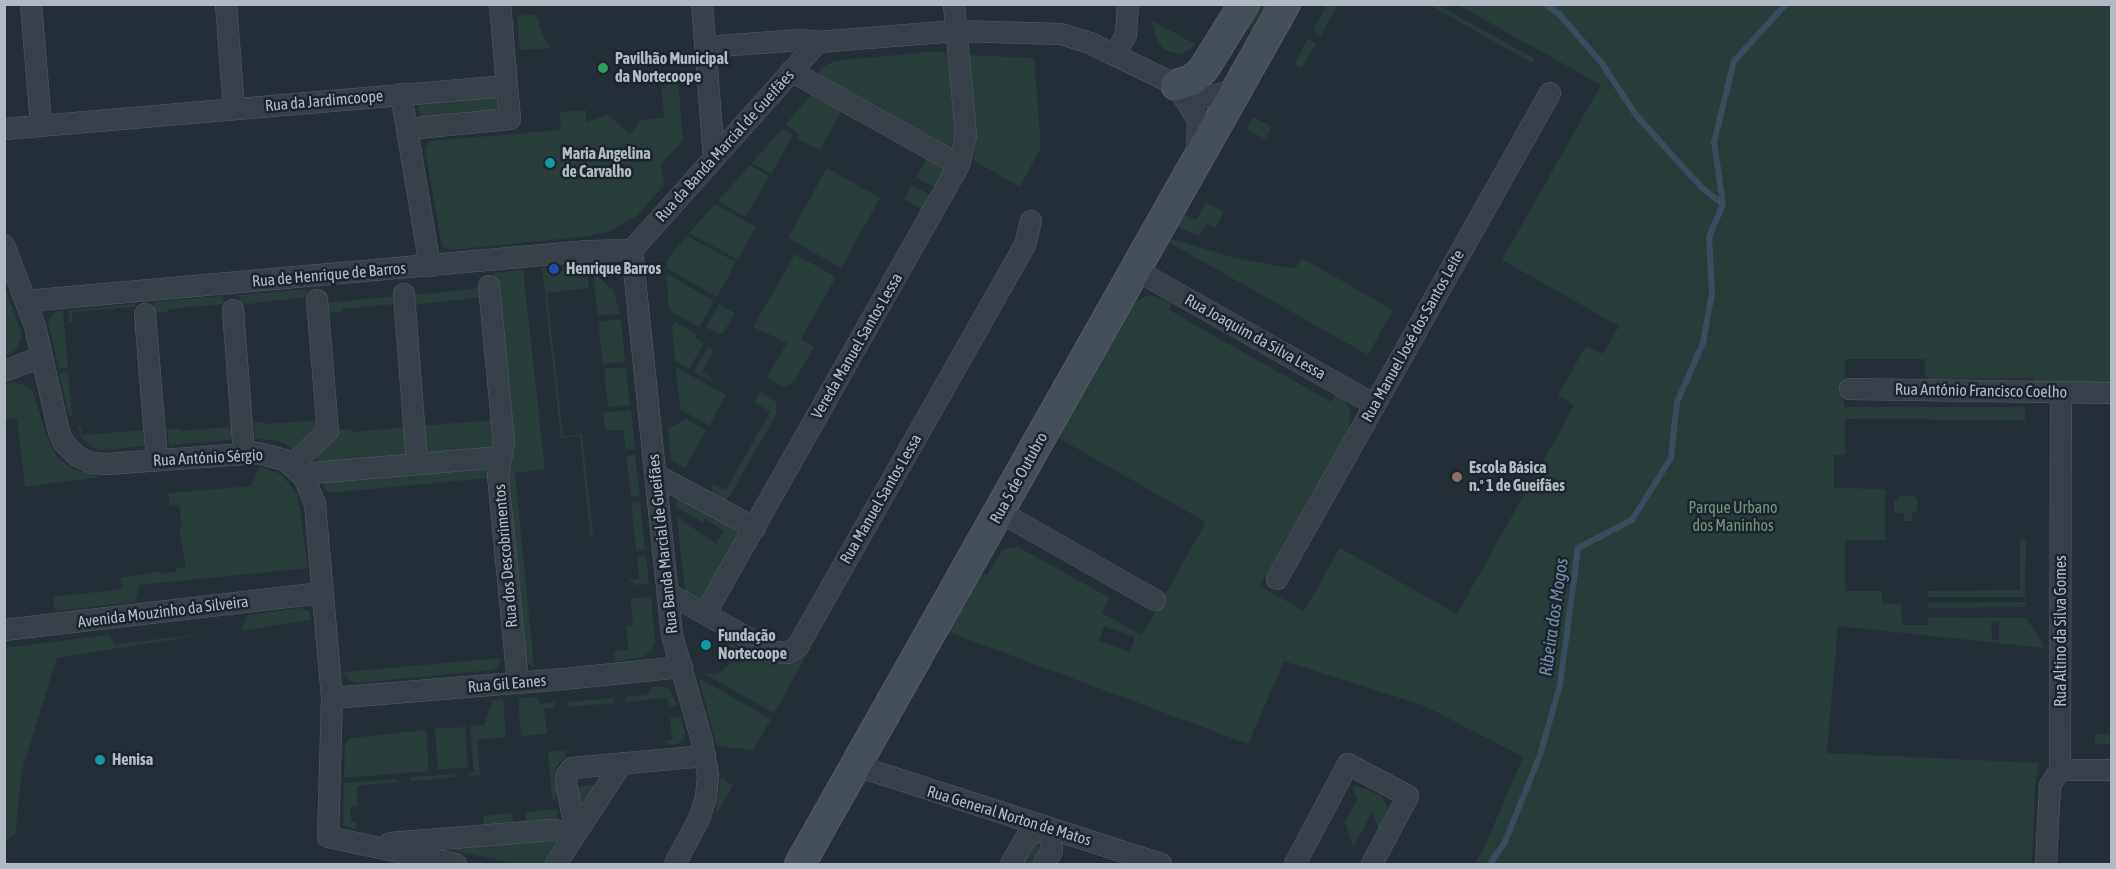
<!DOCTYPE html>
<meta charset="utf-8">
<style>
body{margin:0}
#map{position:relative;width:2116px;height:869px;overflow:hidden;background:#242e37;font-family:"Asap Condensed",sans-serif}
canvas{display:block}
.frame{position:absolute;inset:0;border:6px solid #b2bac4;pointer-events:none}
</style>
<div id="map">
<canvas width="2116" height="869"></canvas>
<div class="frame"></div>
</div>
<script>
const ctx = document.querySelector('canvas').getContext('2d');
ctx.lineJoin = 'round';
function fillPath(path, color) {
  ctx.fillStyle = color;
  ctx.fill(path, 'evenodd');
}
function shape(rows) {
  const path = new Path2D();
  for (const r of rows) {
    path.moveTo(r[0], r[1]);
    for (let i = 2; i < r.length; i += 2) path.lineTo(r[i], r[i + 1]);
  }
  return path;
}
function strokePath(path, color, width, dash) {
  ctx.strokeStyle = color;
  ctx.lineWidth = width;
  ctx.lineCap = dash ? 'butt' : 'round';
  ctx.setLineDash(dash || []);
  ctx.stroke(path);
}
function write(font, color, halo, rows, align = 'center') {
  ctx.font = font + ' "Asap Condensed",sans-serif';
  ctx.lineWidth = 5;
  ctx.setLineDash([]);
  ctx.textBaseline = 'middle';
  ctx.strokeStyle = halo;
  ctx.fillStyle = color;
  for (const [text, x, y, turn = 0] of rows) {
    ctx.save();
    ctx.translate(x, y);
    ctx.rotate((+turn || 0) * Math.PI / 180);
    ctx.textAlign = isNaN(turn) ? turn : align;
    if (halo) ctx.strokeText(text, 0, 0);
    ctx.fillText(text, 0, 0);
    ctx.restore();
  }
}
const green = shape([
 [1259,5,1272,5,1254,33,1250,33,1247,27],
 [1327,5,1338,5,1321,35,1313,30],
 [1430,5,1438,5,1535,59,1532,63],
 [1458,5,2111,5,2111,383,2034,383,2034,378,1931,379,1925,375,1925,359,1845,359,1844,407,2025,407,2025,420,1845,419,1845,455,1834,455,1834,488,1885,489,1885,540,1845,540,1845,591,1882,591,1882,603,1901,604,1902,625,1928,625,1928,617,2026,618,2044,645,2044,648,1838,626,1827,753,2039,763,2035,787,2032,864,1474,864,1483,850,1523,757,1425,706,1284,661,1248,744,946,631,979,573,987,575,1003,550,1018,547,1110,598,1102,613,1142,635,1206,522,1055,436,1132,305,1143,297,1151,295,1172,303,1169,310,1331,402,1336,395,1344,400,1350,409,1349,428,1260,586,1304,611,1340,548,1457,614,1574,406,1558,395,1586,346,1603,354,1619,326,1502,260,1601,85],
 [1999,621,1999,640,1992,640,1991,622],
 [1104,626,1135,637,1130,652,1099,641],
 [536,14,543,36,551,48,522,50,519,47,517,16],
 [1151,20,1195,44,1192,49,1181,54,1165,50,1158,42],
 [1308,39,1316,44,1302,68,1294,64],
 [937,51,944,52,948,58,955,134,949,151,820,78,820,69,834,61],
 [969,55,1034,58,1041,147,1020,187,973,160,976,137],
 [660,69,678,79,683,140,661,164,664,185,637,216,612,230,590,236,450,250,442,246,425,149,429,141,561,130,560,112,586,110,586,122,608,115,630,134,641,120,664,118],
 [814,91,861,118,858,122,841,112,820,150,797,138,799,134,785,125],
 [499,95,499,110,424,117,417,110,420,103],
 [1253,117,1272,127,1265,139,1246,129],
 [782,129,793,135,771,174,752,163],
 [906,143,950,168,938,189,916,177,926,159,903,147],
 [750,165,769,176,746,217,718,201],
 [827,168,880,198,841,268,788,238],
 [912,185,934,197,925,211,904,199],
 [1206,202,1224,212,1215,228,1206,224,1199,236,1177,227,1184,214,1196,220],
 [715,204,756,227,738,260,689,233],
 [687,236,736,262,717,297,666,268,669,257],
 [1171,239,1232,257,1295,269,1302,258,1393,310,1368,355,1168,242],
 [795,254,836,277,801,339,814,347,794,382,784,387,766,378,787,343,753,327],
 [562,266,587,270,589,288,547,293,563,436,582,434,593,535,590,535,580,436,561,438,542,268,545,268,546,272,562,270],
 [523,270,545,469,515,473,534,667,526,662,507,474,512,448,494,273],
 [593,272,613,290,620,314,598,316],
 [666,273,714,301,699,327,669,310],
 [4,285,22,333,17,349,5,357],
 [482,288,483,297,413,305,412,295],
 [307,289,307,297,240,305,239,295],
 [223,296,224,304,169,309,168,312,154,313,154,302],
 [395,296,396,304,342,309,342,312,328,313,327,303],
 [135,304,135,307,72,312,72,322,69,322,68,310],
 [719,304,735,313,723,333,719,334,706,327],
 [63,310,68,368,59,369,48,321,54,313],
 [621,319,625,362,603,364,598,322],
 [675,321,696,334,695,338,704,343,689,369,675,361,672,327],
 [709,346,713,352,702,372,714,380,713,382,694,372],
 [626,367,630,405,608,407,604,369],
 [676,367,726,395,709,426,680,409],
 [68,372,72,416,69,416,59,373],
 [12,382,28,386,33,392,47,437,57,457,74,470,101,477,25,487,17,418,5,419,5,385],
 [760,391,776,402,776,415,729,497,724,500,714,497,711,492,713,484,726,490,770,412,754,402],
 [490,410,492,410,496,445,491,450,426,455,420,426,490,420],
 [631,410,635,449,626,450,623,430,605,431,603,413],
 [686,419,706,430,685,468,671,460,668,429],
 [318,420,321,429,296,450,278,441,255,438,254,423,264,422,265,424],
 [77,426,81,426,82,435,145,430,146,446,103,450,94,448,82,439],
 [232,427,234,438,230,440,169,445,167,429,179,428,179,431],
 [405,427,409,455,320,462,317,458,317,454,338,430,352,429,353,432],
 [635,455,640,496,631,497,626,456],
 [260,467,281,474,298,495,308,568,140,585,135,602,55,611,53,597,122,589,121,578,159,571,160,574,176,572,176,568,186,567,179,529,182,528,179,505,170,506,168,493,251,486],
 [488,468,489,478,328,493,323,486,326,481],
 [1899,496,1914,496,1917,499,1917,512,1912,512,1912,521,1904,521,1904,514,1894,512,1894,500,1899,500],
 [678,497,742,531,705,599,701,600,685,592,677,517,716,544,724,531,705,519,703,523,676,507],
 [640,502,645,550,636,551,631,503],
 [2026,539,2025,597,1928,597,1928,591,2020,590,2020,540],
 [646,556,649,584,635,585,628,580,639,579,637,557],
 [651,596,655,641,652,650,641,658,615,661,614,651,628,650,626,626,633,625,630,599],
 [2026,602,2025,607,1928,608,1928,603],
 [300,608,309,611,311,620,241,631,247,615],
 [212,633,57,658,22,770,15,835,5,841,5,648,109,635,115,644],
 [725,639,741,649,743,646,811,648,774,713,703,673,718,674,730,664,732,652],
 [502,658,498,666,492,670,357,683,350,681,343,672],
 [701,679,771,719,753,750,717,746,699,680],
 [653,686,669,688,678,706,669,707,667,698,626,702,626,697,647,695],
 [536,697,541,704,555,702,555,708,544,709,547,734,521,736,518,698],
 [614,698,614,703,568,707,567,702],
 [503,699,506,737,477,740,480,775,469,776,469,773,474,772,470,726,484,725,492,700],
 [681,717,685,733,684,739,677,744,667,745,664,741,672,740,670,718],
 [465,727,468,767,438,770,435,729],
 [426,730,429,771,344,778,345,744,350,738],
 [2095,734,2111,734,2111,744,2095,744],
 [566,750,566,756,556,767,557,799,552,799,548,752],
 [456,774,457,777,411,781,410,777],
 [721,778,733,785,717,813,716,811],
 [397,779,398,782,357,786,358,806,350,807,351,822,356,822,357,829,343,826,344,783],
 [600,784,578,817,574,787],
 [1353,787,1364,788,1382,797,1388,807,1379,830,1372,812,1353,848,1345,822,1357,800],
 [558,809,557,819,526,821,525,812],
 [512,813,513,822,484,825,483,816],
 [555,840,557,844,548,864,517,864,442,848,434,854,419,847],
 [1037,845,1042,850,1037,864,1020,864,1032,846]
]);
const stream = shape([
 [1546,4,1559,14,1601,62,1636,115,1702,188,1723,204],
 [1490,864,1505,842,1540,755,1560,685,1578,548,1632,520,1671,458,1677,402,1703,343,1712,293,1709,237,1723,204,1714,142,1734,61,1786,4]
]);
const minor = shape([
 [31,4,41,124],
 [226,4,234,109],
 [500,4,507,86],
 [702,4,714,158],
 [706,47,800,40,818,42,956,31,1061,34,1090,43,1176,85,1198,120,1197,153],
 [1115,54,1126,35,1128,4],
 [791,71,959,165],
 [401,94,430,266],
 [1183,97,1202,98,1237,90],
 [4,129,507,86,510,119,407,129],
 [4,245,35,326,59,432,64,443,77,456,91,463,107,464,258,453,285,460,304,477,315,504,332,698,328,837,456,864],
 [632,250,672,635,702,741,708,775,706,798,699,819,675,864],
 [632,250,818,42],
 [1136,270,1375,405],
 [489,286,504,443,498,476,518,683],
 [404,294,417,463],
 [26,301,588,251,632,250],
 [233,310,244,453],
 [145,314,157,460],
 [4,371,42,357],
 [1850,389,2112,393],
 [292,465,328,431,317,300],
 [301,474,501,457],
 [656,475,755,528],
 [1000,512,1155,600],
 [1277,579,1550,93],
 [668,593,773,652,788,653,798,646,1025,245,1031,221],
 [705,614,959,165,966,135,954,4],
 [4,630,322,593],
 [332,698,564,679,682,667],
 [857,766,1161,864],
 [2060,770,2112,770],
 [390,843,552,830,576,833,566,782,567,775,572,768,705,756],
 [556,864,622,763],
 [1011,864,1027,836,1050,828,1052,851,1044,864],
 [1295,864,1348,764,1408,796,1372,864],
 [2046,864,2050,785,2060,770,2061,393]
]);
const secondary = shape([
 [1176,85,1192,80,1203,70,1244,4],
 [800,864,1285,4]
]);
const markers = [
 [603,68,6,"#2e9e5b"],
 [550,163,6,"#0f9aa8"],
 [554,269,6,"#1a4fb4"],
 [1457,477,6,"#8d6e63"],
 [706,645,6,"#0f9aa8"],
 [100,760,6,"#0f9aa8"]
];
const poiNames = [
 ["Pavilhão Municipal",615,59],
 ["da Nortecoope",615,77],
 ["Maria Angelina",562,154],
 ["de Carvalho",562,172],
 ["Henrique Barros",566,269],
 ["Escola Básica",1469,468],
 ["n.º 1 de Gueifães",1469,486],
 ["Fundação",718,636],
 ["Nortecoope",718,654],
 ["Henisa",112,760]
];
const streetNames = [
 ["Rua da Jardimcoope",324,101,-5],
 ["Rua da Banda Marcial de Gueifães",725,146,-48],
 ["Rua de Henrique de Barros",329,275,-5],
 ["Rua Manuel José dos Santos Leite",1413,336,-61],
 ["Rua Joaquim da Silva Lessa",1255,337,29],
 ["Vereda Manuel Santos Lessa",857,346,-60],
 ["Rua António Francisco Coelho",1981,391,1],
 ["Rua António Sérgio",208,458,-3],
 ["Rua 5 de Outubro",1019,478,-61],
 ["Rua Manuel Santos Lessa",881,499,-60],
 ["Rua Banda Marcial de Gueifães",663,544,-96],
 ["Rua dos Descobrimentos",506,556,-95],
 ["Avenida Mouzinho da Silveira",163,612,-7],
 ["Rua Altino da Silva Gomes",2061,631,-90],
 ["Rua Gil Eanes",507,684,-5],
 ["Rua General Norton de Matos",1009,816,17]
];
const parkNames = [
 ["Parque Urbano",1733,508],
 ["dos Maninhos",1733,526]
];
const waterNames = [
 ["Ribeira dos Mogos",1554,617,-82]
];
fillPath(green, '#283c3a');
strokePath(stream, '#3a4d5f', 6);
strokePath(minor, '#555d66', 22);
strokePath(secondary, '#555d66', 32);
strokePath(minor, '#373f48', 21);
strokePath(secondary, '#454f5a', 30);
for (const [x, y, r, color] of markers) {
  const dot = new Path2D();
  dot.arc(x, y, r, 0, 2 * Math.PI);
  ctx.fillStyle = color;
  ctx.fill(dot);
  strokePath(dot, '#1c242d', 2);
}
write('bold 16px', '#b2bac4', '#1c242d', poiNames, 'left');
write('16px', '#b2bac4', '#1c242d', streetNames);
write('16px', '#729778', '#1c242d', parkNames);
write('italic 18px', '#758ea5', '#1c242d', waterNames);
</script>
